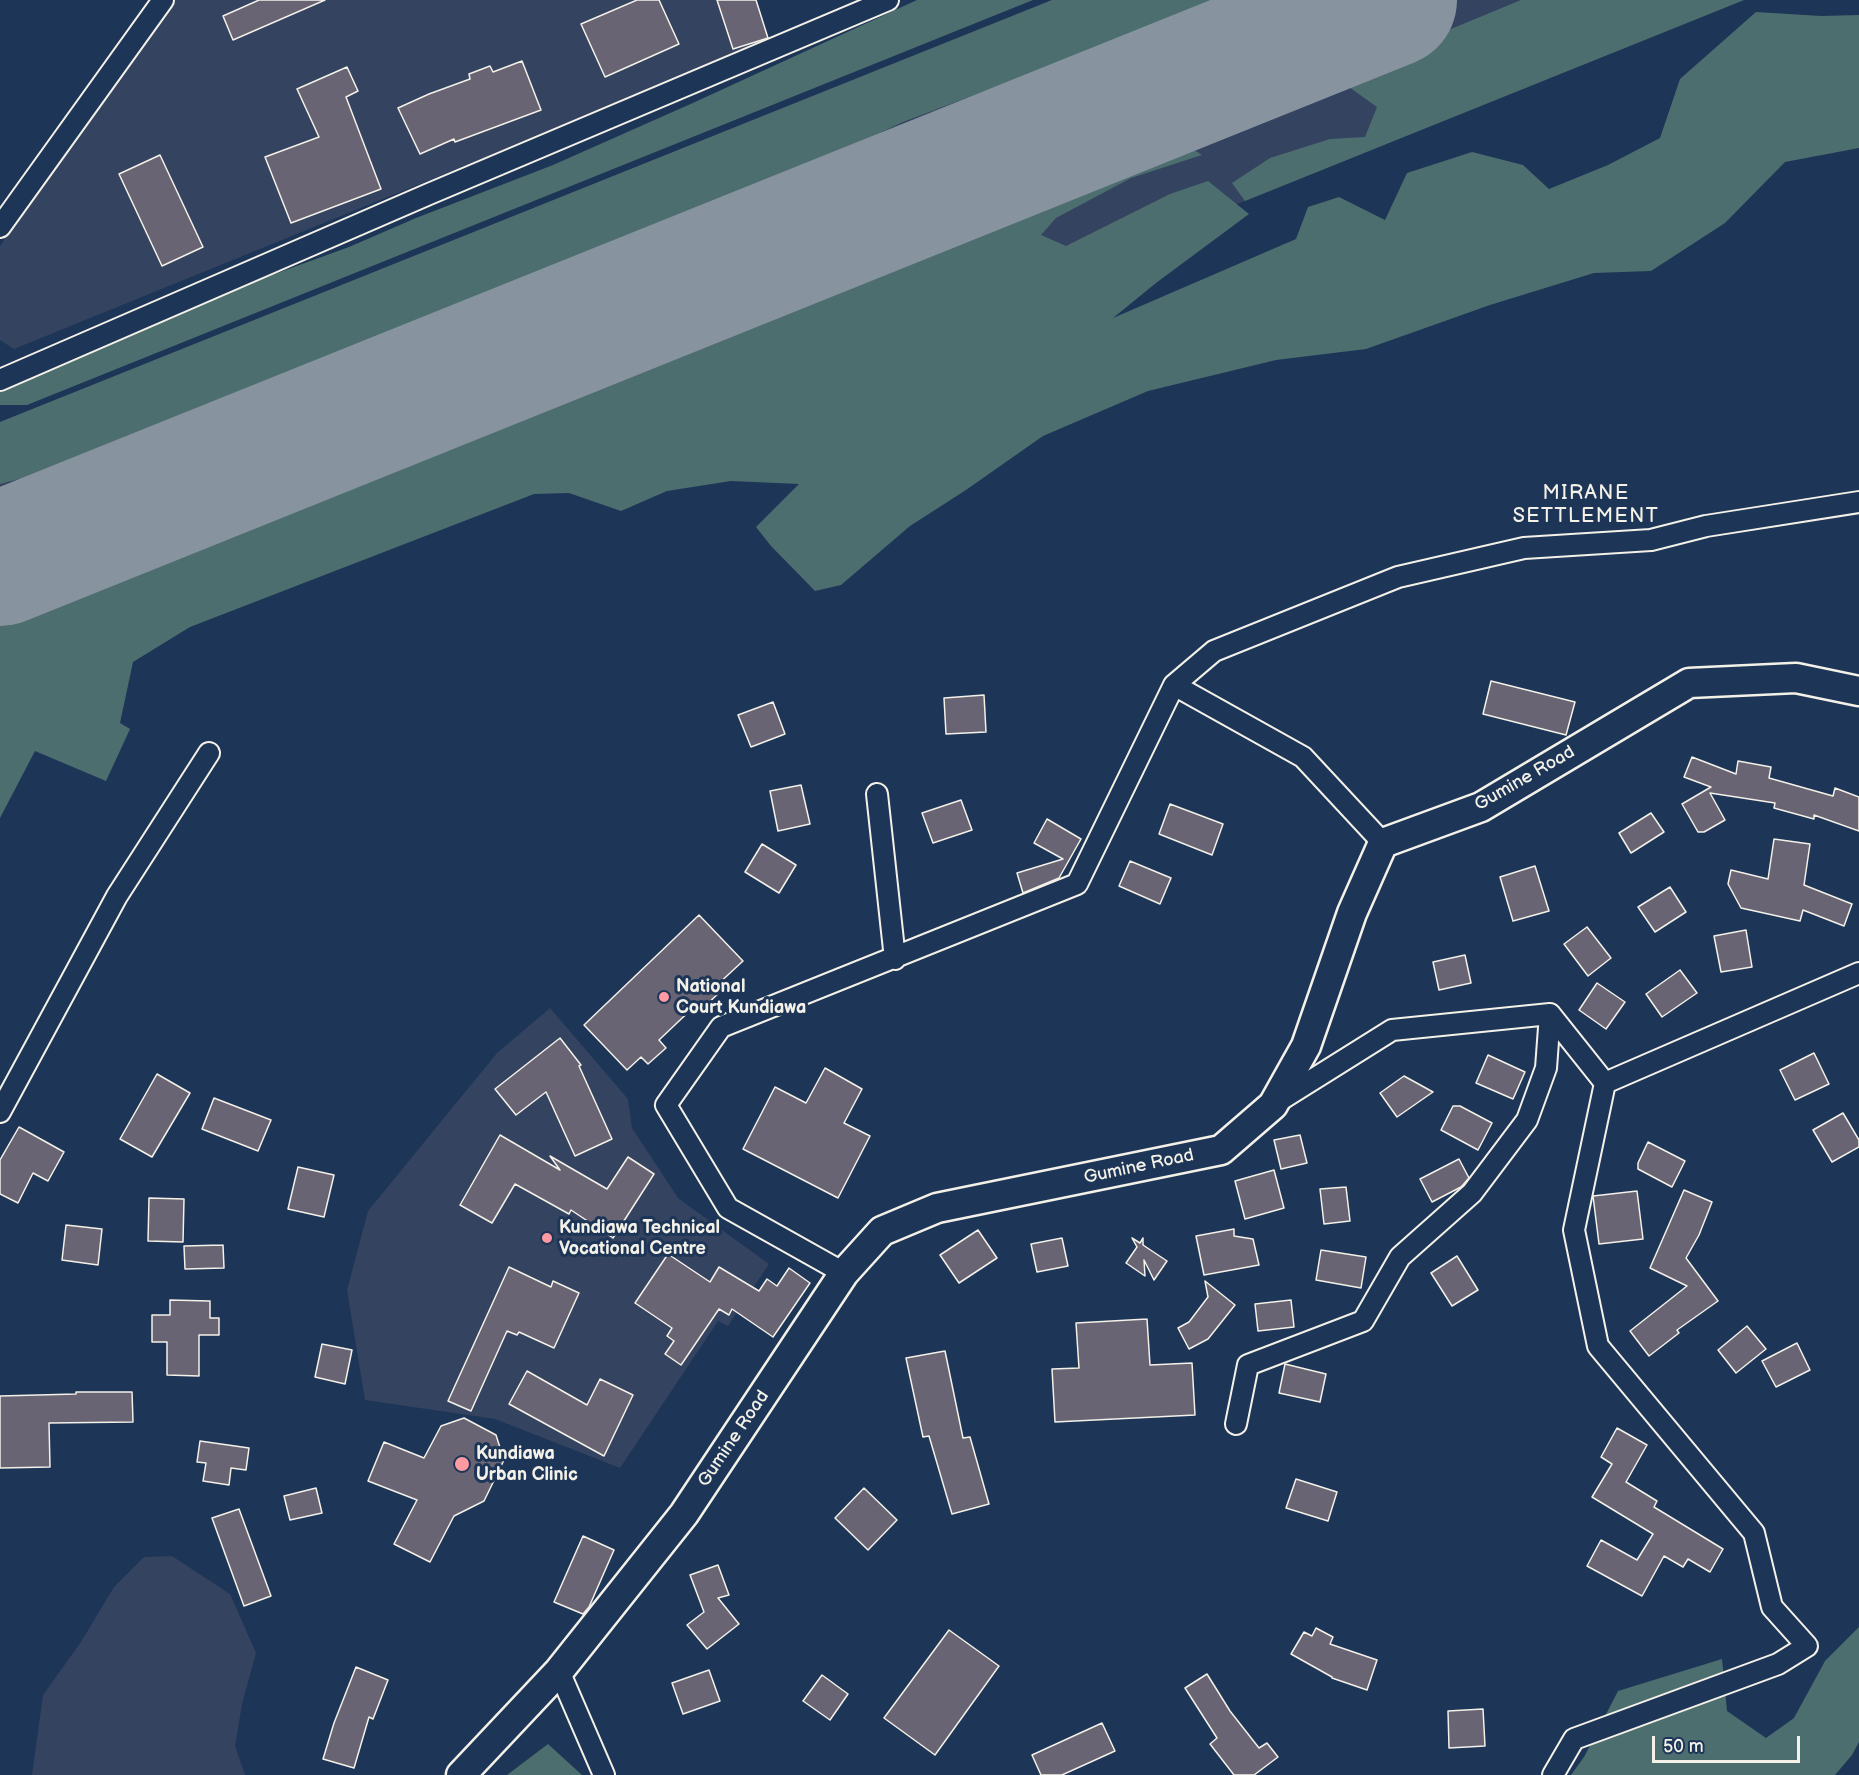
<!DOCTYPE html>
<style>
body{margin:0}
#map{position:relative;width:1859px;height:1775px;overflow:hidden;background:#1d3557;font-family:"Balsamiq Sans",sans-serif}
canvas{display:block}
.scale{position:absolute;left:1652px;top:1736px;width:148px;height:27px;box-sizing:border-box;border:3px solid #f4f1e8;border-top:0;padding-left:8px;font-size:18px;line-height:21px;white-space:nowrap;color:#f4f1e8;-webkit-text-stroke:4px #1d3557;paint-order:stroke}
</style>
<div id="map">
<canvas width="1859" height="1775"></canvas>
<div class="scale">50 m</div>
</div>
<script>
const ctx = document.querySelector('canvas').getContext('2d');
ctx.lineJoin = 'round';
function fillPath(path, color) {
  ctx.fillStyle = color;
  ctx.fill(path, 'evenodd');
}
function shape(rows) {
  const path = new Path2D();
  for (const r of rows) {
    path.moveTo(r[0], r[1]);
    for (let i = 2; i < r.length; i += 2) path.lineTo(r[i], r[i + 1]);
  }
  return path;
}
function strokePath(path, color, width, dash) {
  ctx.strokeStyle = color;
  ctx.lineWidth = width;
  ctx.lineCap = dash ? 'butt' : 'round';
  ctx.setLineDash(dash || []);
  ctx.stroke(path);
}
function write(font, color, halo, rows, align = 'center') {
  ctx.font = font + ' "Balsamiq Sans",sans-serif';
  ctx.lineWidth = 6;
  ctx.setLineDash([]);
  ctx.textBaseline = 'middle';
  ctx.strokeStyle = halo;
  ctx.fillStyle = color;
  for (const [text, x, y, turn = 0] of rows) {
    ctx.save();
    ctx.translate(x, y);
    ctx.rotate((+turn || 0) * Math.PI / 180);
    ctx.textAlign = isNaN(turn) ? turn : align;
    if (halo) ctx.strokeText(text, 0, 0);
    ctx.fillText(text, 0, 0);
    ctx.restore();
  }
}
const built = shape([
 [171,0,756,0,769,42,14,349,0,340,0,246],
 [1052,0,1744,0,0,702,0,422],
 [550,1008,628,1099,632,1128,678,1198,769,1264,728,1326,718,1321,620,1468,495,1419,365,1400,347,1290,368,1211,497,1053],
 [172,1556,230,1594,256,1653,242,1704,235,1746,245,1775,32,1775,43,1695,81,1642,114,1587,144,1557]
]);
const green = shape([
 [917,0,1033,0,27,405,0,405,0,388,8,389,247,284,349,247,416,218,553,165,695,102],
 [1052,0,1215,0,1143,31,903,122,780,180,573,262,341,360,31,476,0,484,0,422],
 [1521,0,1744,0,1245,201,1232,183,1270,158,1330,139,1365,137,1377,107,1335,77],
 [1756,12,1821,16,1859,15,1859,148,1785,162,1725,223,1651,271,1594,273,1490,305,1366,349,1276,360,1148,391,1043,436,966,490,910,526,841,585,815,591,771,546,756,527,799,484,731,481,667,491,621,511,569,493,534,494,190,627,133,662,120,723,130,729,106,781,35,751,0,818,0,609,1173,136,1202,155,1131,178,1056,218,1041,235,1066,246,1170,194,1208,181,1249,214,1156,283,1113,318,1296,239,1308,207,1339,197,1385,220,1407,173,1472,152,1523,165,1549,189,1608,165,1660,138,1680,79],
 [1859,1627,1859,1742,1852,1755,1835,1775,1571,1775,1584,1757,1618,1691,1722,1659,1727,1711,1766,1738,1794,1718,1825,1661],
 [548,1744,582,1775,507,1775]
]);
const runway = shape([
 [0,559,1390,0]
]);
const building = shape([
 [259,0,325,0,233,40,223,16,259,0],
 [637,0,659,0,679,44,605,77,581,24,637,0],
 [717,0,756,0,768,38,733,49,717,0],
 [522,61,541,110,455,142,454,139,420,154,398,108,429,94,470,79,469,74,490,66,493,72,522,61],
 [347,67,358,91,346,97,381,189,291,223,265,157,319,137,297,89,347,67],
 [160,155,203,247,162,266,119,174,160,155],
 [1491,681,1575,702,1566,735,1483,714,1491,681],
 [984,695,986,732,946,734,944,698,984,695],
 [773,702,785,734,751,747,738,715,773,702],
 [1692,757,1736,774,1738,761,1771,767,1769,778,1833,796,1835,788,1859,797,1859,831,1814,815,1814,819,1774,808,1775,803,1710,793,1725,820,1704,832,1698,832,1682,804,1711,787,1684,777,1692,757],
 [801,785,810,824,778,831,770,791,801,785],
 [961,800,972,830,933,843,922,813,961,800],
 [1170,804,1223,824,1212,855,1159,834,1170,804],
 [1651,813,1664,832,1631,853,1619,833,1651,813],
 [1047,819,1081,839,1059,878,1023,893,1017,873,1063,859,1034,843,1047,819],
 [1774,839,1810,844,1804,885,1852,904,1844,926,1803,910,1800,921,1741,908,1728,884,1731,870,1768,879,1774,839],
 [762,844,796,865,779,893,745,872,762,844],
 [1130,861,1171,878,1160,904,1119,886,1130,861],
 [1535,866,1549,911,1513,921,1500,877,1535,866],
 [1670,887,1686,912,1655,932,1638,907,1670,887],
 [699,915,743,961,716,986,721,991,702,1009,697,1004,659,1040,666,1048,648,1064,641,1057,627,1070,584,1025,699,915],
 [1587,927,1611,958,1588,976,1564,944,1587,927],
 [1746,930,1752,967,1721,972,1714,936,1746,930],
 [1465,955,1471,983,1439,990,1433,962,1465,955],
 [1680,970,1697,993,1662,1017,1646,994,1680,970],
 [1597,983,1625,1002,1606,1029,1579,1010,1597,983],
 [560,1038,581,1065,579,1066,612,1139,575,1156,546,1092,516,1115,495,1089,560,1038],
 [1814,1053,1829,1084,1795,1100,1780,1070,1814,1053],
 [1488,1055,1525,1072,1513,1099,1476,1083,1488,1055],
 [825,1068,862,1089,844,1123,870,1136,838,1198,743,1149,775,1087,806,1103,825,1068],
 [157,1074,190,1093,152,1157,120,1139,157,1074],
 [1404,1076,1433,1092,1397,1117,1380,1093,1404,1076],
 [214,1098,271,1120,258,1151,202,1129,214,1098],
 [1453,1106,1460,1106,1492,1123,1478,1150,1441,1130,1453,1106],
 [1843,1113,1859,1140,1859,1147,1832,1162,1813,1130,1843,1113],
 [19,1127,64,1152,48,1181,33,1173,18,1203,0,1194,0,1160,19,1127],
 [500,1135,560,1170,550,1156,607,1189,628,1157,654,1174,613,1238,571,1210,569,1214,515,1184,492,1223,460,1205,500,1135],
 [1300,1135,1307,1163,1281,1169,1274,1140,1300,1135],
 [1648,1142,1685,1161,1672,1187,1638,1169,1638,1163,1648,1142],
 [1459,1159,1469,1178,1461,1187,1432,1202,1420,1179,1459,1159],
 [298,1167,334,1175,324,1217,288,1209,298,1167],
 [1274,1170,1284,1208,1245,1219,1235,1181,1274,1170],
 [1346,1187,1350,1221,1324,1224,1320,1189,1346,1187],
 [1684,1190,1712,1202,1699,1235,1686,1258,1718,1301,1677,1330,1679,1333,1649,1356,1630,1331,1687,1286,1650,1268,1684,1190],
 [1637,1191,1643,1239,1599,1244,1593,1196,1637,1191],
 [149,1198,184,1199,183,1242,148,1241,149,1198],
 [66,1225,102,1229,98,1265,62,1260,66,1225],
 [1234,1229,1234,1236,1253,1239,1259,1265,1204,1275,1196,1236,1234,1229],
 [978,1230,997,1258,959,1283,940,1255,978,1230],
 [1062,1238,1068,1266,1037,1272,1031,1244,1062,1238],
 [1132,1238,1140,1243,1143,1238,1143,1245,1167,1261,1154,1280,1144,1260,1145,1276,1126,1263,1137,1247,1132,1238],
 [223,1245,224,1268,185,1269,184,1246,223,1245],
 [1321,1250,1366,1257,1361,1288,1316,1280,1321,1250],
 [668,1254,710,1282,719,1267,759,1291,767,1279,777,1286,789,1268,810,1283,773,1337,732,1309,729,1315,719,1309,681,1365,665,1354,674,1341,667,1336,672,1328,635,1303,668,1254],
 [1457,1256,1478,1290,1452,1306,1431,1273,1457,1256],
 [509,1267,551,1287,553,1281,579,1293,554,1348,519,1332,517,1335,507,1331,471,1411,448,1401,509,1267],
 [1205,1281,1235,1305,1208,1339,1189,1349,1178,1328,1189,1322,1208,1297,1205,1281],
 [170,1300,210,1301,210,1318,219,1318,219,1335,199,1335,199,1376,167,1375,167,1342,152,1342,152,1315,170,1315,170,1300],
 [1291,1300,1294,1327,1258,1331,1255,1304,1291,1300],
 [1147,1319,1150,1365,1192,1363,1195,1415,1055,1422,1052,1369,1079,1368,1076,1323,1147,1319],
 [1747,1326,1766,1349,1736,1373,1718,1350,1747,1326],
 [1797,1343,1810,1370,1776,1387,1762,1361,1797,1343],
 [322,1344,352,1350,345,1384,315,1377,322,1344],
 [945,1351,963,1438,970,1437,989,1504,952,1514,929,1436,923,1437,906,1358,945,1351],
 [1285,1364,1326,1374,1320,1402,1279,1393,1285,1364],
 [527,1371,587,1405,600,1379,633,1395,604,1456,509,1404,527,1371],
 [76,1392,132,1392,133,1422,49,1423,50,1467,0,1468,0,1396,76,1394,76,1392],
 [464,1418,496,1435,504,1460,484,1501,454,1516,430,1562,394,1544,417,1500,368,1481,384,1442,424,1458,441,1426,464,1418],
 [1617,1428,1647,1445,1626,1482,1657,1501,1654,1507,1723,1549,1710,1572,1688,1559,1683,1567,1664,1556,1642,1596,1587,1566,1601,1540,1637,1560,1653,1534,1592,1497,1612,1464,1601,1457,1617,1428],
 [200,1441,249,1448,246,1470,231,1468,229,1485,203,1481,206,1463,197,1462,200,1441],
 [1296,1479,1337,1492,1328,1521,1286,1508,1296,1479],
 [316,1488,322,1513,290,1520,284,1496,316,1488],
 [864,1488,897,1520,868,1550,835,1518,864,1488],
 [239,1509,271,1596,244,1606,212,1518,239,1509],
 [583,1536,614,1550,589,1607,583,1614,554,1602,583,1536],
 [718,1565,729,1595,718,1598,739,1624,707,1649,687,1625,704,1612,690,1575,718,1565],
 [1316,1628,1333,1637,1330,1644,1377,1660,1367,1690,1332,1678,1332,1677,1291,1654,1304,1632,1312,1636,1316,1628],
 [949,1630,999,1666,935,1755,884,1718,949,1630],
 [356,1667,388,1680,373,1719,369,1717,354,1768,323,1759,334,1723,356,1667],
 [709,1670,720,1701,683,1714,672,1683,709,1670],
 [1207,1674,1230,1711,1259,1748,1267,1743,1278,1757,1254,1775,1234,1775,1210,1744,1217,1738,1185,1688,1207,1674],
 [822,1675,848,1694,830,1720,803,1701,822,1675],
 [1483,1709,1485,1746,1449,1748,1448,1711,1483,1709],
 [1102,1723,1115,1751,1062,1775,1041,1775,1032,1755,1102,1723]
]);
const minor = shape([
 [0,227,163,0],
 [0,380,429,194,888,0],
 [1174,685,1214,651,1398,577,1524,548,1651,540,1706,526,1859,502],
 [877,794,895,959],
 [1605,1083,1859,973],
 [1277,1102,1392,1030,1550,1014,1605,1083,1574,1230,1598,1346,1754,1533,1772,1607,1807,1646,1778,1664,1574,1739,1553,1775],
 [0,1112,117,896,209,753],
 [844,1273,728,1208,666,1105,721,1027,1077,884,1174,685,1303,757,1383,843],
 [1236,1424,1248,1365,1363,1321,1400,1257,1472,1193,1527,1120,1546,1068,1550,1014],
 [559,1671,604,1775]
]);
const secondary = shape([
 [461,1775,559,1671,684,1514,844,1273,882,1231,937,1208,1221,1150,1273,1105,1306,1046,1352,913,1383,843,1481,807,1689,683,1796,678,1859,691]
]);
const markers = [
 [664,997,6,"#ff9aa2"],
 [547,1238,6,"#ff9aa2"],
 [462,1464,8,"#ff9aa2"]
];
const streetNames = [
 ["Gumine Road",1525,779,-30],
 ["Gumine Road",1139,1167,-12],
 ["Gumine Road",734,1439,-56]
];
const poiNames = [
 ["National",676,987],
 ["Court Kundiawa",676,1008],
 ["Kundiawa Technical",559,1228],
 ["Vocational Centre",559,1249],
 ["Kundiawa",476,1454],
 ["Urban Clinic",476,1475]
];
const neighbourhoodNames = [
 ["MIRANE",1586,494],
 ["SETTLEMENT",1586,517]
];
fillPath(built, '#344360');
fillPath(green, '#4d6e6f');
strokePath(runway, '#8893a0', 134);
fillPath(building, '#686474');
strokePath(building, '#f4f1e8', 1.5);
strokePath(minor, '#f4f1e8', 24);
strokePath(secondary, '#f4f1e8', 33);
strokePath(minor, '#1d3557', 20);
strokePath(secondary, '#1d3557', 28);
for (const [x, y, r, color] of markers) {
  const dot = new Path2D();
  dot.arc(x, y, r, 0, 2 * Math.PI);
  ctx.fillStyle = color;
  ctx.fill(dot);
  strokePath(dot, '#1d3557', 2);
}
write('18px', '#f4f1e8', '#1d3557', streetNames);
write('bold 18px', '#f4f1e8', '#1d3557', poiNames, 'left');
ctx.letterSpacing = '1.5px';
write('20px', '#f4f1e8', '#1d3557', neighbourhoodNames);
ctx.letterSpacing = '0px';
</script>
